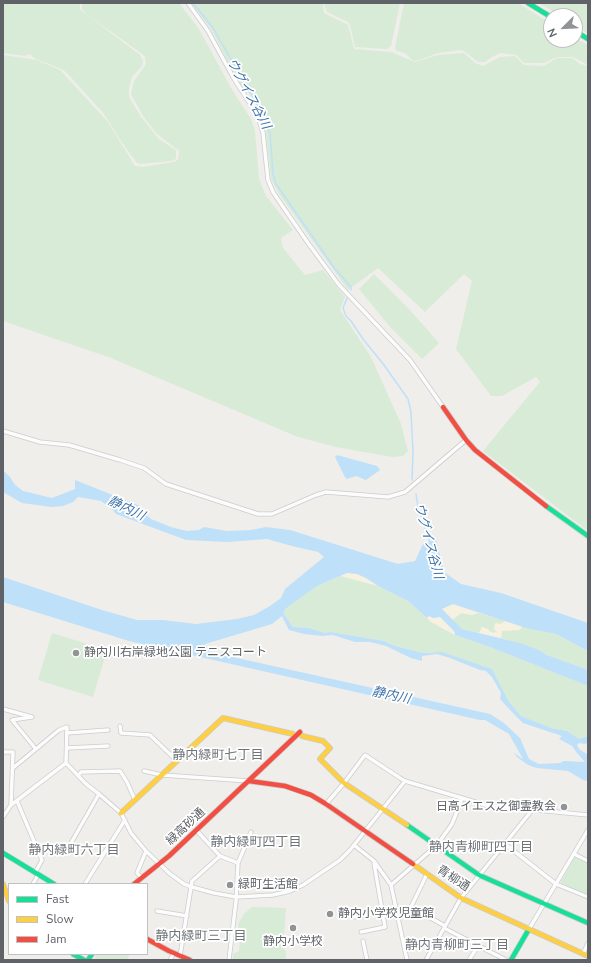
<!DOCTYPE html>
<meta charset="utf-8">
<style>
body{margin:0}
#map{position:relative;width:591px;height:963px;overflow:hidden;background:#efeeea;font-family:"Nunito Sans",sans-serif}
canvas{display:block}
.frame{position:absolute;inset:0;border:4px solid #5f6368;pointer-events:none}
.legend{position:absolute;left:8px;top:883px;width:140px;height:72px;box-sizing:border-box;background:#fff;border:1px solid #bfc1c3;margin:0;padding:5px 7px;list-style:none;font-size:12px;color:#5f6368}
.legend li{display:flex;align-items:center;gap:8px;height:20px}
.legend b{width:20px;border:1px solid #bfc1c3}
.north{position:absolute;left:543px;top:8px;width:40px;height:40px;box-sizing:border-box;background:#fff;border:1px solid #bfc1c3;border-radius:50%;rotate:246deg;font-size:11px;font-weight:700;line-height:16px;text-align:center;color:#5f6368}
.north::after{content:'';display:block;margin:auto;width:14px;height:18px;background:#919496;clip-path:polygon(50% 0,100% 100%,50% 72%,0 100%)}
</style>
<div id="map">
<canvas width="591" height="963"></canvas>
<div class="frame"></div>
<ul class="legend">
<li><b style="height:5px;background:#16e098"></b>Fast</li>
<li><b style="height:5px;background:#ffcf43"></b>Slow</li>
<li><b style="height:5px;background:#f24e42"></b>Jam</li>
</ul>
<div class="north">N</div>
</div>
<script>
const ctx = document.querySelector('canvas').getContext('2d');
ctx.lineJoin = 'round';
function fillPath(path, color) {
  ctx.fillStyle = color;
  ctx.fill(path, 'evenodd');
}
function shape(rows) {
  const path = new Path2D();
  for (const r of rows) {
    path.moveTo(r[0], r[1]);
    for (let i = 2; i < r.length; i += 2) path.lineTo(r[i], r[i + 1]);
  }
  return path;
}
function strokePath(path, color, width, dash) {
  ctx.strokeStyle = color;
  ctx.lineWidth = width;
  ctx.lineCap = dash ? 'butt' : 'round';
  ctx.setLineDash(dash || []);
  ctx.stroke(path);
}
function write(font, color, halo, rows, align = 'center') {
  ctx.font = font + ' "Nunito Sans","Noto Sans JP",sans-serif';
  ctx.lineWidth = 3.5;
  ctx.setLineDash([]);
  ctx.textBaseline = 'middle';
  ctx.strokeStyle = halo;
  ctx.fillStyle = color;
  for (const [text, x, y, turn = 0] of rows) {
    ctx.save();
    ctx.translate(x, y);
    ctx.rotate((+turn || 0) * Math.PI / 180);
    ctx.textAlign = isNaN(turn) ? turn : align;
    if (halo) ctx.strokeText(text, 0, 0);
    ctx.fillText(text, 0, 0);
    ctx.restore();
  }
}
const green = shape([
 [3,3,80,3,80,9,82,11,140,55,143,61,142,66,132,77,129,89,129,97,141,117,159,139,176,150,176,159,171,161,140,164,136,162,121,141,104,114,66,72,61,69,34,58,31,55,29,54,25,56,3,53],
 [82,3,179,3,199,29,231,88,251,119,255,131,259,179,266,196,293,230,281,238,283,248,305,275,323,270,345,297,340,310,371,357,401,424,408,451,403,456,392,457,336,447,298,437,111,358,3,321,3,55,37,60,60,70,108,122,135,166,143,167,173,162,178,160,179,151,156,133,143,116,131,94,134,81,146,64,145,57,141,53,86,14,82,9],
 [191,3,323,3,324,13,348,25,354,49,391,52,415,62,438,55,464,53,475,63,483,66,500,57,515,56,524,65,544,66,557,58,572,58,580,64,588,66,588,531,483,451,540,382,536,377,502,396,491,396,456,349,472,281,464,274,425,312,378,268,348,290,279,194,271,179,266,134,261,104,240,85,211,29],
 [324,3,400,3,391,46,387,49,355,47,350,25,348,22,327,12],
 [404,3,518,3,551,24,551,40,575,40,575,38,588,45,588,65,573,57,557,57,544,63,524,63,516,55,500,53,492,57,485,62,478,62,464,51,460,50,438,53,416,61,413,61,405,53,397,51,395,48],
 [539,3,588,3,588,34,575,25,575,16,560,16],
 [374,274,409,309,439,343,422,359,390,327,359,289],
 [341,576,378,586,408,601,431,622,457,636,490,647,588,686,588,736,579,739,567,731,551,728,521,716,509,702,492,669,433,652,423,653,395,646,384,641,331,632,325,633,309,628,293,627,284,614,285,609,317,586],
 [461,613,472,615,478,613,505,621,501,624,497,632,493,633,482,627,479,633,462,629,452,620],
 [522,626,556,634,588,651,588,670,547,655,539,650,501,638,502,630,520,630],
 [52,633,107,650,93,697,38,680],
 [574,858,576,858,588,863,588,895,562,884,561,881],
 [252,907,286,908,283,948,286,951,286,960,233,960,233,954,239,951,241,933,238,926,239,922,244,914],
 [96,954,130,954,127,960,94,960]
]);
const sand = shape([
 [347,573,357,574,366,578,378,586,341,576],
 [452,604,465,609,478,613,472,615,461,613,452,620,442,609],
 [429,616,433,618,440,617,454,631,455,635,431,622,427,618],
 [505,621,522,626,520,630,502,631,501,638,479,633,482,627,488,629,489,631,493,633,497,632,494,629,495,623,501,624]
]);
const water = shape([
 [337,455,377,466,380,470,366,480,356,476,347,479,345,477,335,457],
 [3,470,10,477,15,485,23,491,52,498,75,489,75,480,140,506,140,509,151,519,171,527,187,531,199,530,204,527,227,531,251,530,266,527,290,530,398,564,415,561,423,544,436,539,444,572,461,584,501,593,588,623,588,651,556,634,526,628,453,604,442,609,462,629,520,643,539,650,547,655,588,670,588,686,490,647,455,635,454,631,440,617,433,618,429,616,427,618,408,601,378,586,366,578,357,574,347,573,317,586,285,609,284,614,293,627,309,628,325,633,331,632,384,641,395,646,423,653,442,652,492,669,509,702,521,716,551,728,567,731,579,739,588,736,588,741,586,744,579,743,577,745,579,749,588,755,588,781,583,780,568,771,537,768,528,765,517,757,514,753,523,759,509,734,485,720,480,720,129,641,3,602,3,577,102,610,137,620,163,620,196,624,237,619,254,615,270,606,281,598,285,589,324,557,318,552,292,546,267,539,227,542,186,540,116,514,111,508,101,501,78,497,73,502,63,506,52,507,22,503,3,492],
 [282,616,289,630,304,634,322,636,333,635,355,642,370,642,386,646,411,658,422,661,422,656,437,654,450,658,480,670,486,671,492,677,501,693,500,699,511,711,523,723,562,736,559,739,572,746,577,753,585,762,564,761,560,763,539,764,529,759,520,738,504,723,490,714,210,652,205,644,272,624]
]);
const stream = shape([
 [193,3,213,28,256,103,270,133,273,174,276,184,335,269,351,287,351,290],
 [347,298,343,308,346,316,351,321,363,339,384,365,408,399,411,412,413,452,412,480],
 [416,494,418,507,430,542]
]);
const street = shape([
 [188,3,208,31,233,77,258,116,263,133,268,180,273,192,279,201,308,243,339,285,410,360,443,407],
 [3,431,40,442,69,445,120,460,144,468,166,484,258,514,272,514,316,495,326,492,388,497,405,492,466,440],
 [3,709,32,717,12,720,35,748],
 [120,726,121,733,150,735,177,761],
 [67,733,108,730],
 [67,748,108,746],
 [3,752,13,752,11,805],
 [13,768,59,730,67,727,66,763,86,784,99,794,121,813,131,833,146,851,169,873,184,884,192,887,214,893,236,897,273,895,290,891,303,885,340,860,350,850,405,781],
 [144,771,162,775,249,781],
 [78,776,81,772,120,771,127,782,135,800],
 [17,801,42,860,35,873],
 [326,804,344,783,365,755,400,778,405,781,472,801,485,805,588,815],
 [3,817,11,805,66,763],
 [197,831,220,856,238,863],
 [71,843,99,794],
 [505,844,556,884,588,897],
 [354,845,374,861,391,885,407,960],
 [574,854,588,861],
 [141,877,137,873,146,851],
 [33,884,38,875],
 [85,884,125,820],
 [391,885,437,845,452,824,462,799],
 [411,907,427,874],
 [157,911,187,916],
 [397,911,411,907,445,926],
 [354,917,397,910],
 [444,928,506,960],
 [529,929,588,830],
 [361,932,385,927,374,863],
 [363,941,367,960],
 [583,954,588,943],
 [180,956,192,881,220,856],
 [170,960,174,953],
 [229,960,236,901,238,863,251,832],
 [426,960,461,898,533,809],
 [469,960,478,946]
]);
const fast = shape([
 [528,3,551,17],
 [575,31,588,39],
 [546,506,588,536],
 [407,825,479,875,588,923],
 [3,853,54,884],
 [73,954,84,960],
 [88,960,92,954],
 [511,960,529,929]
]);
const slow = shape([
 [302,736,323,741,330,748,320,759,344,783,407,825],
 [121,813,223,718,293,734],
 [413,864,461,898,588,956],
 [3,884,9,901]
]);
const jam = shape([
 [443,407,466,440,475,450,546,506],
 [249,781,285,786,311,795,326,804,413,864],
 [134,884,169,856,300,732],
 [147,939,169,951,190,960]
]);
const markers = [
 [76,653,4,"#919496"],
 [564,807,4,"#919496"],
 [230,885,4,"#919496"],
 [330,914,4,"#919496"],
 [293,928,4,"#919496"]
];
const poiNames = [
 ["静内川右岸緑地公園 テニスコート",84,653],
 ["日高イエス之御霊教会",556,807,"right"],
 ["緑町生活館",238,885],
 ["静内小学校児童館",338,914],
 ["静内小学校",293,942,"center"]
];
const streetNames = [
 ["緑高砂通",186,827,-43],
 ["青柳通",453,879,33]
];
const waterNames = [
 ["ウグイス谷川",248,94,62],
 ["静内川",126,509,26],
 ["ウグイス谷川",428,541,75],
 ["静内川",391,696,12]
];
const neighbourhoodNames = [
 ["静内緑町七丁目",218,756],
 ["静内緑町四丁目",256,843],
 ["静内青柳町四丁目",481,848],
 ["静内緑町六丁目",74,851],
 ["静内緑町三丁目",201,937],
 ["静内青柳町三丁目",457,946]
];
fillPath(green, '#d8ebd6');
fillPath(sand, '#f6f1e1');
fillPath(water, '#bfe0f9');
strokePath(stream, '#bfe0f9', 1.5);
strokePath(street, '#cbcccc', 5);
strokePath(fast, '#cacacb', 6);
strokePath(slow, '#cacacb', 6);
strokePath(jam, '#cacacb', 6);
strokePath(street, '#fdfcfc', 3.5);
strokePath(fast, '#16e098', 4.5);
strokePath(slow, '#ffcf43', 4.5);
strokePath(jam, '#f24e42', 4.5);
for (const [x, y, r, color] of markers) {
  const dot = new Path2D();
  dot.arc(x, y, r, 0, 2 * Math.PI);
  ctx.fillStyle = color;
  ctx.fill(dot);
  strokePath(dot, '#fff', 1.5);
}
write('12px', '#5f6368', '#fff', poiNames, 'left');
write('12px', '#5f6368', '#fff', streetNames);
write('italic 13px', '#4174aa', '#fff', waterNames);
write('13px', '#70757a', '#fff', neighbourhoodNames);
</script>
